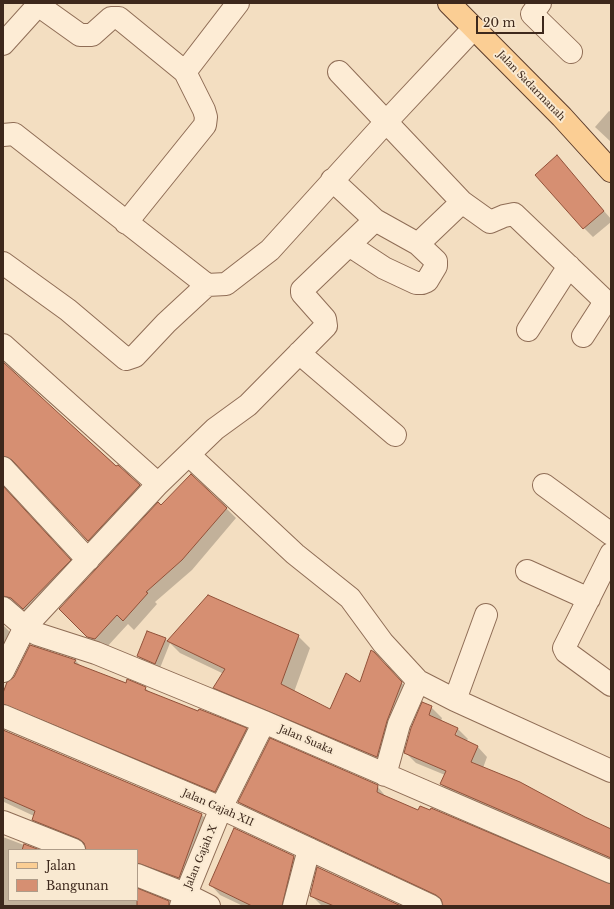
<!DOCTYPE html>
<style>
body{margin:0}
#map{position:relative;width:614px;height:909px;overflow:hidden;background:#f3dec1;font-family:"Libre Baskerville",serif}
canvas{display:block}
.frame{position:absolute;inset:0;border:4px solid #3d281c;pointer-events:none}
.legend{position:absolute;left:8px;top:849px;width:130px;height:52px;box-sizing:border-box;background:#f9e9d1;border:1px solid #ae9c89;margin:0;padding:5px 7px;list-style:none;font-size:12px;color:#3d281c}
.legend li{display:flex;align-items:center;gap:8px;height:20px}
.legend b{width:20px;border:1px solid #ae9c89}
.scale{position:absolute;left:476px;top:16px;width:68px;height:18px;box-sizing:border-box;border:2px solid #3d281c;border-top:0;padding-left:5px;font-size:12px;line-height:14px;white-space:nowrap;color:#3d281c;-webkit-text-stroke:3px #f9e9d1;paint-order:stroke}
</style>
<div id="map">
<canvas width="614" height="909"></canvas>
<div class="frame"></div>
<ul class="legend">
<li><b style="height:5px;background:#fbce94"></b>Jalan</li>
<li><b style="height:11px;background:#d68f72"></b>Bangunan</li>
</ul>
<div class="scale">20 m</div>
</div>
<script>
const ctx = document.querySelector('canvas').getContext('2d');
ctx.lineJoin = 'round';
function fillPath(path, color) {
  ctx.fillStyle = color;
  ctx.fill(path, 'evenodd');
}
function shape(rows) {
  const path = new Path2D();
  for (const r of rows) {
    path.moveTo(r[0], r[1]);
    for (let i = 2; i < r.length; i += 2) path.lineTo(r[i], r[i + 1]);
  }
  return path;
}
function strokePath(path, color, width, dash) {
  ctx.strokeStyle = color;
  ctx.lineWidth = width;
  ctx.lineCap = dash ? 'butt' : 'round';
  ctx.setLineDash(dash || []);
  ctx.stroke(path);
}
function write(font, color, halo, rows, align = 'center') {
  ctx.font = font + ' "Libre Baskerville",serif';
  ctx.lineWidth = 4;
  ctx.setLineDash([]);
  ctx.textBaseline = 'middle';
  ctx.strokeStyle = halo;
  ctx.fillStyle = color;
  for (const [text, x, y, turn = 0] of rows) {
    ctx.save();
    ctx.translate(x, y);
    ctx.rotate((+turn || 0) * Math.PI / 180);
    ctx.textAlign = isNaN(turn) ? turn : align;
    if (halo) ctx.strokeText(text, 0, 0);
    ctx.fillText(text, 0, 0);
    ctx.restore();
  }
}
const shadow = shape([
 [609,111,611,112,611,142,595,127],
 [557,157,611,219,611,222,593,237,584,228],
 [3,363,150,496,99,551,19,466,12,466,3,472],
 [3,486,80,571,34,619,17,606,3,612],
 [226,508,236,518,192,570,155,602,157,604,134,630,128,624,105,649,98,647,60,609],
 [208,596,298,636,310,648,294,692,330,710,383,663,413,695,389,768,226,699,215,688,224,674,180,653,170,643,160,668,143,661,138,656,165,638,168,642],
 [3,625,18,640,3,653],
 [31,646,76,661,83,668,126,685,145,688,151,693,246,729,256,740,225,801,3,708,3,696,15,677],
 [431,707,442,718,441,721,457,728,468,739,466,741,477,746,487,757,483,768,611,830,611,863,451,794,441,784,445,775,416,763,405,752],
 [455,732,457,732,454,740],
 [3,731,202,815,212,825,189,888,137,879,137,850,87,850,87,847,43,830,33,820,34,816,4,802,3,806],
 [377,786,387,798,418,812,611,885,611,906,444,906,444,903,249,812,239,802],
 [3,837,37,850,9,850,9,900,137,900,137,889,169,902,173,906,3,906],
 [294,857,304,867,294,906,243,906,220,895,210,884],
 [311,895,399,906,322,906]
]);
const building = shape([
 [557,155,604,211,583,229,535,175,557,155],
 [3,362,116,466,118,465,140,485,88,541,12,460,3,456,3,362],
 [191,474,227,508,182,560,146,592,148,593,123,621,117,615,95,639,87,637,59,609,158,502,161,505,191,474],
 [3,486,71,560,23,609,11,598,3,596,3,486],
 [208,595,299,635,281,684,330,709,346,673,360,682,371,650,374,652,402,682,387,721,377,757,213,688,225,669,167,641,208,595],
 [147,631,166,638,155,664,137,656,147,631],
 [30,645,76,660,74,663,126,683,127,679,146,687,145,690,198,711,199,709,247,728,215,792,3,704,3,693,7,682,14,677,30,645],
 [422,702,432,706,429,715,458,728,455,735,478,746,471,762,520,782,585,817,611,829,611,858,440,784,446,771,404,753,411,728,422,702],
 [3,730,202,814,179,878,137,863,137,850,86,850,84,843,79,839,32,820,35,811,3,797,3,730],
 [270,738,378,785,377,792,381,794,418,810,420,806,430,810,431,808,611,884,611,906,443,906,441,899,436,895,238,802,270,738],
 [234,828,294,856,282,906,252,906,209,885,234,828],
 [24,844,40,850,22,850,24,844],
 [317,867,401,906,334,906,310,896,317,867],
 [137,888,169,901,169,906,137,906,137,888]
]);
const minor = shape([
 [540,3,532,14,571,52],
 [38,5,80,35,92,35,111,18,119,18,185,72,204,110,206,117,205,125,126,223],
 [3,44,40,3],
 [185,72,238,3],
 [339,72,462,202,490,222,504,216,514,214,602,298,603,305,583,336],
 [3,135,14,134,207,285,226,284,270,250,386,122,474,28],
 [375,220,418,244,462,202],
 [349,245,384,268,416,283,422,283,427,281,436,266,436,261,418,244],
 [3,263,68,310,126,359,135,356,166,323,207,285],
 [528,330,569,266],
 [3,345,158,484],
 [299,353,395,435],
 [189,455,295,554,350,598,383,643,418,681,455,700,611,771],
 [3,468,88,560],
 [544,485,611,534],
 [611,554,564,648,566,652,611,685],
 [527,571,589,599],
 [3,608,25,627,37,634,96,653,264,722,611,872],
 [3,671,25,627,158,484,215,429,248,405,326,326,325,319,302,293,302,290,375,220,332,180],
 [455,700,486,615],
 [3,716,221,808,431,906],
 [385,775,399,724,418,681],
 [3,822,74,850],
 [137,875,185,894,209,906],
 [181,906,221,808,264,722],
 [294,906,309,849]
]);
const major = shape([
 [449,3,562,117,611,171]
]);
const streetNames = [
 ["Jalan Sadarmanah",531,86,46],
 ["Jalan Suaka",306,740,23],
 ["Jalan Gajah XII",218,808,24],
 ["Jalan Gajah X",201,857,-67]
];
fillPath(shadow, '#0003');
fillPath(building, '#d68f72');
strokePath(building, '#915139', 1);
strokePath(minor, '#8f6d56', 24);
strokePath(major, '#5c3c2b', 24);
strokePath(minor, '#fdecd5', 22);
strokePath(major, '#fbce94', 22);
write('10px', '#3d281c', '#f9e9d1', streetNames);
</script>
